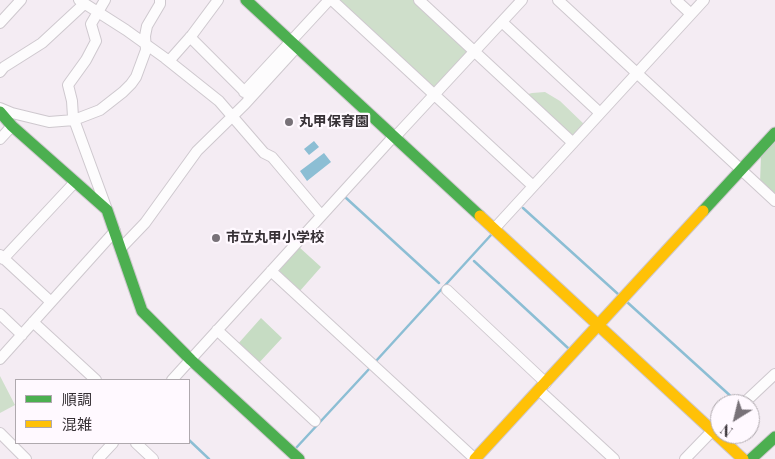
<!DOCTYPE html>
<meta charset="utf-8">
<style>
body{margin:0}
#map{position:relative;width:775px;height:459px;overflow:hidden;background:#f4ecf3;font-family:"Playfair Display","Noto Sans JP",serif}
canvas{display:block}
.legend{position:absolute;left:15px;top:379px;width:175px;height:65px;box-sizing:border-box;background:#fff9ff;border:1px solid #afa9ae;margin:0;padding:6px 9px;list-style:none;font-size:15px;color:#363035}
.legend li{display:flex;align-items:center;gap:10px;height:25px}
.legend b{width:25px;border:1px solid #afa9ae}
.north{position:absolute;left:710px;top:394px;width:50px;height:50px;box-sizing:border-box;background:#fff9ff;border:1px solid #afa9ae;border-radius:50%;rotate:216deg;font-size:14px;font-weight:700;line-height:20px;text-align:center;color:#363035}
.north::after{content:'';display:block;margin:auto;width:18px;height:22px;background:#787278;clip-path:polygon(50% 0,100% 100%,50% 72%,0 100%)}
</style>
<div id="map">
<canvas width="775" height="459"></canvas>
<ul class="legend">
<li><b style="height:6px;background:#4caf50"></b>順調</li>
<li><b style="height:6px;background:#ffc107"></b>混雑</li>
</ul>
<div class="north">N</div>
</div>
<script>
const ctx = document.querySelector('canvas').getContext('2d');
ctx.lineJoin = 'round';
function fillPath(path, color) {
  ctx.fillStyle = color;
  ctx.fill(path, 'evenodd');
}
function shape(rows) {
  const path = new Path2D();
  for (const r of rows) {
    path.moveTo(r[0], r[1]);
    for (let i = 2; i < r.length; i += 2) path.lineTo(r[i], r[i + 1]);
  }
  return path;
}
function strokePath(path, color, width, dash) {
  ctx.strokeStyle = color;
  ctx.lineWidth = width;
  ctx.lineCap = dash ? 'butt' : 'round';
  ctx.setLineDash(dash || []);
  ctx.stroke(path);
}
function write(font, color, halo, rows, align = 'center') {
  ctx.font = font + ' "Playfair Display","Noto Sans JP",serif';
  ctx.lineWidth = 4.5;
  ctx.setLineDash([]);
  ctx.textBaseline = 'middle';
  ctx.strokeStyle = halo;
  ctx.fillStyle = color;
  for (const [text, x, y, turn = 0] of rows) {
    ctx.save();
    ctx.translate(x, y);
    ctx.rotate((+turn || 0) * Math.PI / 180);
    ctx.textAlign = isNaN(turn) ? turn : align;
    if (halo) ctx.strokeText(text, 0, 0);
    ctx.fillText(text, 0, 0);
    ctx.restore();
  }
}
const green = shape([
 [341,0,414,0,469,50,435,90,340,1],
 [545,92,560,101,586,126,574,138,525,95,532,93],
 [0,376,15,405,0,413]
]);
const forest = shape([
 [775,142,775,196,760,183,761,155],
 [299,247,321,267,299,292,280,275,280,267],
 [261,318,282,338,257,365,237,345]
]);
const water = shape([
 [314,141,319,147,309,155,304,149],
 [324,153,331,162,307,181,300,171]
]);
const stream = shape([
 [345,197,439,283],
 [523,208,618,294],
 [474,261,568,348],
 [627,302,735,400],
 [376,361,491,235],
 [715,425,720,421],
 [189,440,209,459],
 [296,448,370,368]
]);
const street = shape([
 [79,0,126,30,165,58,219,101,264,153,272,157,321,215],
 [105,0,91,24,96,41,86,60,68,85,72,101,73,117,106,207],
 [332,0,533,186],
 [419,0,573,143],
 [558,0,775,201],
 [676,0,691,14],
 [502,22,600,113],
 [0,23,21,0],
 [190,37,248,95],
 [169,61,192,35,218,0],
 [0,72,4,67,42,43,84,4],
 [244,92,329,0],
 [0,108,12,113,49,122,74,120,100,110,123,92,131,84,136,77,146,50,145,36,147,26,160,4,160,0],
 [395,137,522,0],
 [0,139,12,126],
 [494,229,704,0],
 [121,248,145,223,197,151,245,104,297,47],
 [0,255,51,302],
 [3,259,75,182],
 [271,271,475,459],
 [447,290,546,383],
 [0,314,22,335],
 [33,322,96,380],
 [217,330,315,421],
 [0,359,115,231],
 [172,380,394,136],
 [539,390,614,459],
 [743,404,775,374],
 [0,433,26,459],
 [136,443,153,459],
 [98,459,113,443],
 [685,459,713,430]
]);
const fast = shape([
 [246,0,480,216],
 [0,112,12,126,107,210,142,311,191,360,299,459],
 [703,211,775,133],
 [751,459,775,437]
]);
const slow = shape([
 [480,216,743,459],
 [475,459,703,211]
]);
const markers = [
 [289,122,5,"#787278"],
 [216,238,5,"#787278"]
];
const poiNames = [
 ["丸甲保育園",299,122],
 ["市立丸甲小学校",226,238]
];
fillPath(green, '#cfdfcb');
fillPath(forest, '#c6dcc3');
fillPath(water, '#8cbed4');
strokePath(stream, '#8cbed4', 2.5);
strokePath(street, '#cec8ce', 12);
strokePath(fast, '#cec8ce', 13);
strokePath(slow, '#cec8ce', 13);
strokePath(street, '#fdfcfd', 10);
strokePath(fast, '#4caf50', 11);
strokePath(slow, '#ffc107', 11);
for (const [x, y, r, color] of markers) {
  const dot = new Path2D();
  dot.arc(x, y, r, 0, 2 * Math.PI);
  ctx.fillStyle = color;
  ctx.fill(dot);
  strokePath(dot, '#fff9ff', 2);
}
write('bold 14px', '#363035', '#fff9ff', poiNames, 'left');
</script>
